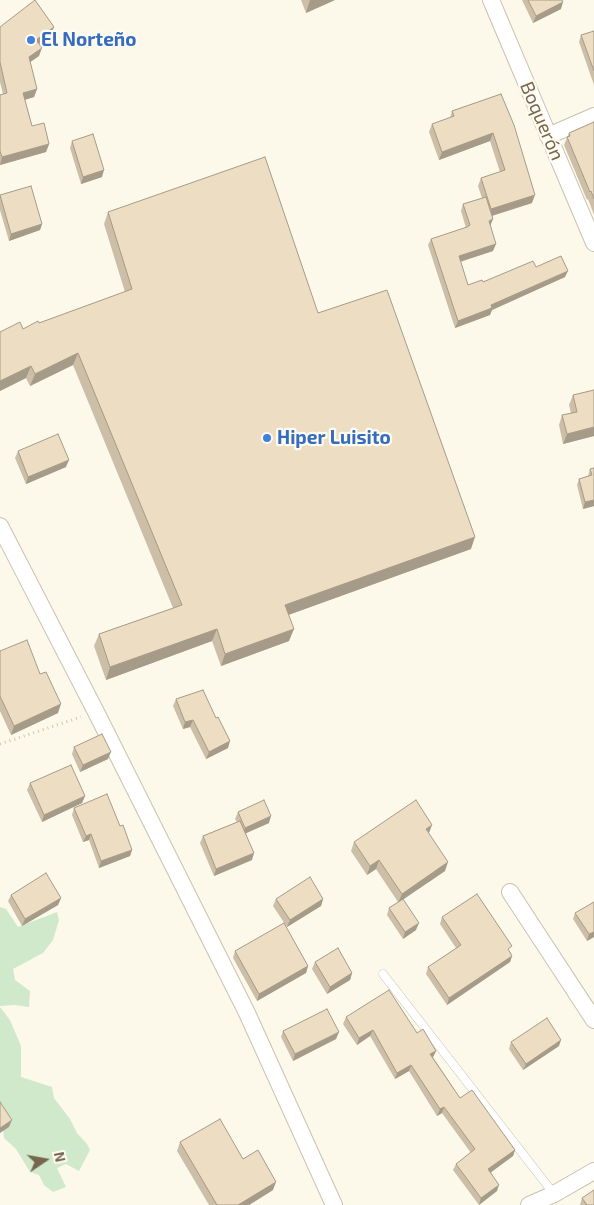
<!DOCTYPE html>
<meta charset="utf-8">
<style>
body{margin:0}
#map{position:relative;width:594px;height:1205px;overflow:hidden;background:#fcf9eb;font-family:"Exo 2",sans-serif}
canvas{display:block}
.north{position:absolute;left:20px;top:1135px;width:50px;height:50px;-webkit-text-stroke:4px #fefcf2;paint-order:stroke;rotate:78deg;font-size:14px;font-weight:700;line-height:20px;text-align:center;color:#76664f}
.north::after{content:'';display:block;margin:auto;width:18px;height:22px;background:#76664f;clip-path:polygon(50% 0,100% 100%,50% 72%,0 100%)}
</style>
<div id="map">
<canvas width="594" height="1205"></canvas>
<div class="north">N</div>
</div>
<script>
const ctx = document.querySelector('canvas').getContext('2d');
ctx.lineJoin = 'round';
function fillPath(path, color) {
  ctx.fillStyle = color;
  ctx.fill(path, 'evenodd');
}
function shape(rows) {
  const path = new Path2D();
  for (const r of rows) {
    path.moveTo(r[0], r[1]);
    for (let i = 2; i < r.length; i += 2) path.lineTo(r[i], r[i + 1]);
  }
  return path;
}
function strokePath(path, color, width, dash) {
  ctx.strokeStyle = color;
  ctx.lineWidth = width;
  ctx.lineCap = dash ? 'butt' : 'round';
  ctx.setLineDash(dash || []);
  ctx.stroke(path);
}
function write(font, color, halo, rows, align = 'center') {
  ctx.font = font + ' "Exo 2",sans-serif';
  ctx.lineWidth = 4.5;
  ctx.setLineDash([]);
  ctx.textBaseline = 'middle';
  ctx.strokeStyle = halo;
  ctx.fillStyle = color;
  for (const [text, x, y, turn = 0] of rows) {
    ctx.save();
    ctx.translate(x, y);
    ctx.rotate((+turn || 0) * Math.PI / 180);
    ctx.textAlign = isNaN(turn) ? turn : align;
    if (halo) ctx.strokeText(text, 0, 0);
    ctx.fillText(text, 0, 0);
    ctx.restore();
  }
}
const green = shape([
 [0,907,6,909,18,927,57,912,59,920,53,940,43,953,13,969,15,980,30,991,29,1007,14,1005,0,1006],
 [0,1007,10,1020,21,1046,21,1077,52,1087,54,1098,70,1119,77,1133,87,1144,90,1150,79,1171,66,1164,57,1168,66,1187,53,1192,44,1185,39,1175,30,1172,16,1149,4,1138,0,1104]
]);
const path = shape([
 [0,744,81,717]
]);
const service = shape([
 [383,974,554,1194]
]);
const minor = shape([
 [491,0,594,243],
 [548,136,594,116],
 [0,526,96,712,247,1013,334,1205],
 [510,892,594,1020],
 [529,1205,554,1194,594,1171]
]);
const wall = shape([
 [301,0,335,0,306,13],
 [522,0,562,0,561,9,533,23],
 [0,27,51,35,39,44,39,56,30,62,37,89,34,97,25,100,32,126,49,144,46,152,0,165,0,95,3,94,0,82],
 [594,31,594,85,579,42,581,35],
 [501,94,532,203,492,216,493,219,490,226,493,251,460,262,468,285,483,282,536,267,565,277,492,310,490,315,455,328,428,245,431,239,466,228,461,211,463,204,482,198,478,186,481,178,500,172,490,141,439,160,429,132,432,124,450,118,452,111],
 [594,122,594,215,588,199,587,200,564,145,569,133],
 [72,141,102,177,81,184,70,148],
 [0,195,42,224,40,230,9,241,0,210],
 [108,212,318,313,471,549,288,615,289,641,221,666,212,641,106,680,94,646,99,634,173,608,73,365,30,386,26,378,0,391,0,332,23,329,125,292,104,224],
 [594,390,594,436,563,444,559,425,562,415,571,413,569,405,573,395],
 [18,451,66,467,26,484,15,458],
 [594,468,594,506,583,509,577,485,579,479,588,476,590,469],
 [0,651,40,674,58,713,11,735,0,711],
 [176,699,216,718,228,748,206,759,190,727,183,729,173,706],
 [74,747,108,759,80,772,72,754],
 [30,783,85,796,82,803,42,822,27,790],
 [74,808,120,826,132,850,130,856,99,868,89,840,83,842,72,815],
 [238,812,269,823,246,833,252,860,214,876,200,843,203,836,237,822,235,819],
 [429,834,445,871,403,899,416,930,403,939,387,915,389,908,398,902,376,869,367,875,351,851,354,842],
 [11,895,61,898,58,905,22,926,8,901],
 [276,899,323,899,321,906,287,927,273,906],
 [575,913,594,937,587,941,573,919],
 [442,917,510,952,512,956,510,962,447,1005,426,974,428,967,456,948,440,924],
 [235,951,308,966,306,973,257,1001,233,958],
 [315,962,352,973,350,980,327,994,312,969],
 [346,1017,417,1033,436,1051,433,1057,460,1098,515,1150,513,1156,491,1172,497,1191,479,1205,453,1170,456,1164,471,1153,442,1113,437,1116,409,1071,395,1079,370,1036,357,1045,343,1024],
 [283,1031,336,1039,293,1061,281,1037],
 [511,1042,559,1046,523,1070,509,1049],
 [180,1142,243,1159,273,1190,249,1205,209,1205,177,1151],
 [582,1198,594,1205,580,1205]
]);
const shadedWall = shape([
 [310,0,335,0,306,13],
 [563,2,561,9,533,23,536,16],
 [54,27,51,35,33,48,36,40],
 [42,48,39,56,26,65,29,57],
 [37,89,34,97,20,101,23,93],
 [493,133,490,141,439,160,442,152],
 [49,144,46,152,0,165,2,157],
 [104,170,102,177,81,184,83,177],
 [535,195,532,203,488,217,491,209],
 [493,219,490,226,489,221],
 [42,224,40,230,9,241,11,234],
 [496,244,493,251,456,263,459,256],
 [568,271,565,277,492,310,490,315,455,328,458,321,491,305],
 [78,353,73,365,30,386,35,374],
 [31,366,26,378,0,391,0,381],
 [594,427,594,436,563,444,567,434],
 [69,460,66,467,26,484,28,477],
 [594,500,594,506,583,509,585,502],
 [475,537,471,549,280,618,285,605],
 [217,629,212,641,106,680,110,667],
 [294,629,289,641,221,666,225,654],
 [61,704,58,713,11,735,14,726],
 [193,720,190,727,183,729,185,722],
 [230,741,228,748,206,759,209,752],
 [111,752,108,759,80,772,83,765],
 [85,796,82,803,42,822,44,815],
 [271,816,269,823,242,835,245,828],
 [432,825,429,833,426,829],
 [91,834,89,840,83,842,86,836],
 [132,850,130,856,99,868,101,861],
 [254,853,252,860,214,876,216,869],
 [379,860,376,869,367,875,370,866],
 [448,862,445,871,398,903,402,894],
 [61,898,58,905,22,926,25,919],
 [323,899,321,906,287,927,290,920],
 [419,923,416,930,403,939,405,932],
 [594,932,594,937,587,941,589,934],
 [512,956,510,962,447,1005,449,998],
 [308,966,306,973,257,1001,259,994],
 [352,973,350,980,327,994,330,987],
 [373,1030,370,1036,357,1045,359,1038],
 [339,1032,336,1039,293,1061,295,1054],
 [561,1040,559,1046,523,1070,526,1064],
 [436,1051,433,1057,428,1060,430,1054],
 [411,1065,409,1071,395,1079,397,1073],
 [444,1107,442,1113,437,1116,440,1109],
 [12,1120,9,1127,0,1133,0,1128],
 [515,1150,513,1156,486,1176,488,1169],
 [276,1182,273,1190,249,1205,238,1205],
 [499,1185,497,1191,479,1205,481,1198]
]);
const building = shape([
 [35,0,54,27,36,40,42,48,29,57,37,89,23,93,32,126,44,123,49,144,2,157,0,151,0,95,7,93,0,62,0,27,35,0],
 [528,0,562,0,563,2,536,16,528,0],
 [594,31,594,71,581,35,594,31],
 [501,94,514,125,535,195,491,209,481,178,505,170,493,133,442,152,432,124,454,116,452,111,501,94],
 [594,122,594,199,591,191,590,192,567,137,570,136,569,133,594,122],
 [93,134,104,170,83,177,72,141,93,134],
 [265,157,318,313,387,290,475,537,285,605,294,629,225,654,217,629,110,667,99,634,182,605,78,353,35,374,31,366,0,381,0,332,20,322,23,329,38,321,39,323,132,289,108,212,265,157],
 [31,186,42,224,11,234,0,195,31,186],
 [486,197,493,219,489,221,496,244,459,256,468,285,482,280,483,282,533,261,536,267,561,256,568,271,491,305,492,308,458,321,431,239,467,227,470,225,463,204,486,197],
 [594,390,594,427,567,434,562,415,577,412,573,395,594,390],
 [58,434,69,460,28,477,18,451,58,434],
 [594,468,594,500,585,502,579,479,592,475,590,469,594,468],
 [27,640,40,674,46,672,61,704,14,726,0,696,0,651,27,640],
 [203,690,216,718,218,717,230,741,209,752,193,720,185,722,176,699,203,690],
 [102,734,111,752,83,765,74,747,102,734],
 [71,765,85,796,44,815,30,783,71,765],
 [107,794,120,826,123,825,132,850,101,861,91,834,86,836,74,808,107,794],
 [264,800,271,816,245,828,238,812,264,800],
 [416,800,432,825,426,829,448,862,402,894,379,860,370,866,354,842,416,800],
 [240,821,254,853,216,869,203,836,240,821],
 [46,873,61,898,25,919,11,895,46,873],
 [310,877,323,899,290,920,276,899,310,877],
 [477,894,512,946,508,949,512,956,449,998,428,967,461,945,442,917,477,894],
 [403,899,419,923,405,932,389,908,403,899],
 [594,902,594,932,589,934,575,913,594,902],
 [284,923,308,966,259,994,235,951,284,923],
 [338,948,352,973,330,987,315,962,338,948],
 [389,990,417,1033,423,1029,436,1051,430,1054,460,1098,472,1090,515,1150,488,1169,499,1185,481,1198,456,1164,475,1149,444,1107,440,1109,411,1065,397,1073,373,1030,359,1038,346,1017,389,990],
 [327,1009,339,1032,295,1054,283,1031,327,1009],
 [547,1018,561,1040,526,1064,511,1042,547,1018],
 [0,1102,12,1120,0,1128,0,1102],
 [220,1119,243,1159,258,1150,276,1182,238,1205,217,1205,180,1142,220,1119],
 [594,1190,594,1205,587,1205,582,1198,594,1190]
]);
const markers = [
 [31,40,5,"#3f7fe0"],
 [267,438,5,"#3f7fe0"]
];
const shopNames = [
 ["El Norteño",41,40],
 ["Hiper Luisito",277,438]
];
const streetNames = [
 ["Boquerón",542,121,67]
];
fillPath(green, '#cfe9ca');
strokePath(service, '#cbc1ae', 9);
strokePath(minor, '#cbc1ae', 18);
strokePath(path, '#d5c3a7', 3, [1, 4]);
strokePath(service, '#fff', 8);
strokePath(minor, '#fff', 16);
fillPath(wall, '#ccbea7');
fillPath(shadedWall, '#a69b88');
fillPath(building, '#edddc2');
strokePath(building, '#a69b88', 1);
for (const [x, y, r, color] of markers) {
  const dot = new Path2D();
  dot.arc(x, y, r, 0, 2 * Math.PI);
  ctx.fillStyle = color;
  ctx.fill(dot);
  strokePath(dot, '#fefcf2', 2);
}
write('bold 19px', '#366cbe', '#fefcf2', shopNames, 'left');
write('19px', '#76664f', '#fefcf2', streetNames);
</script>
